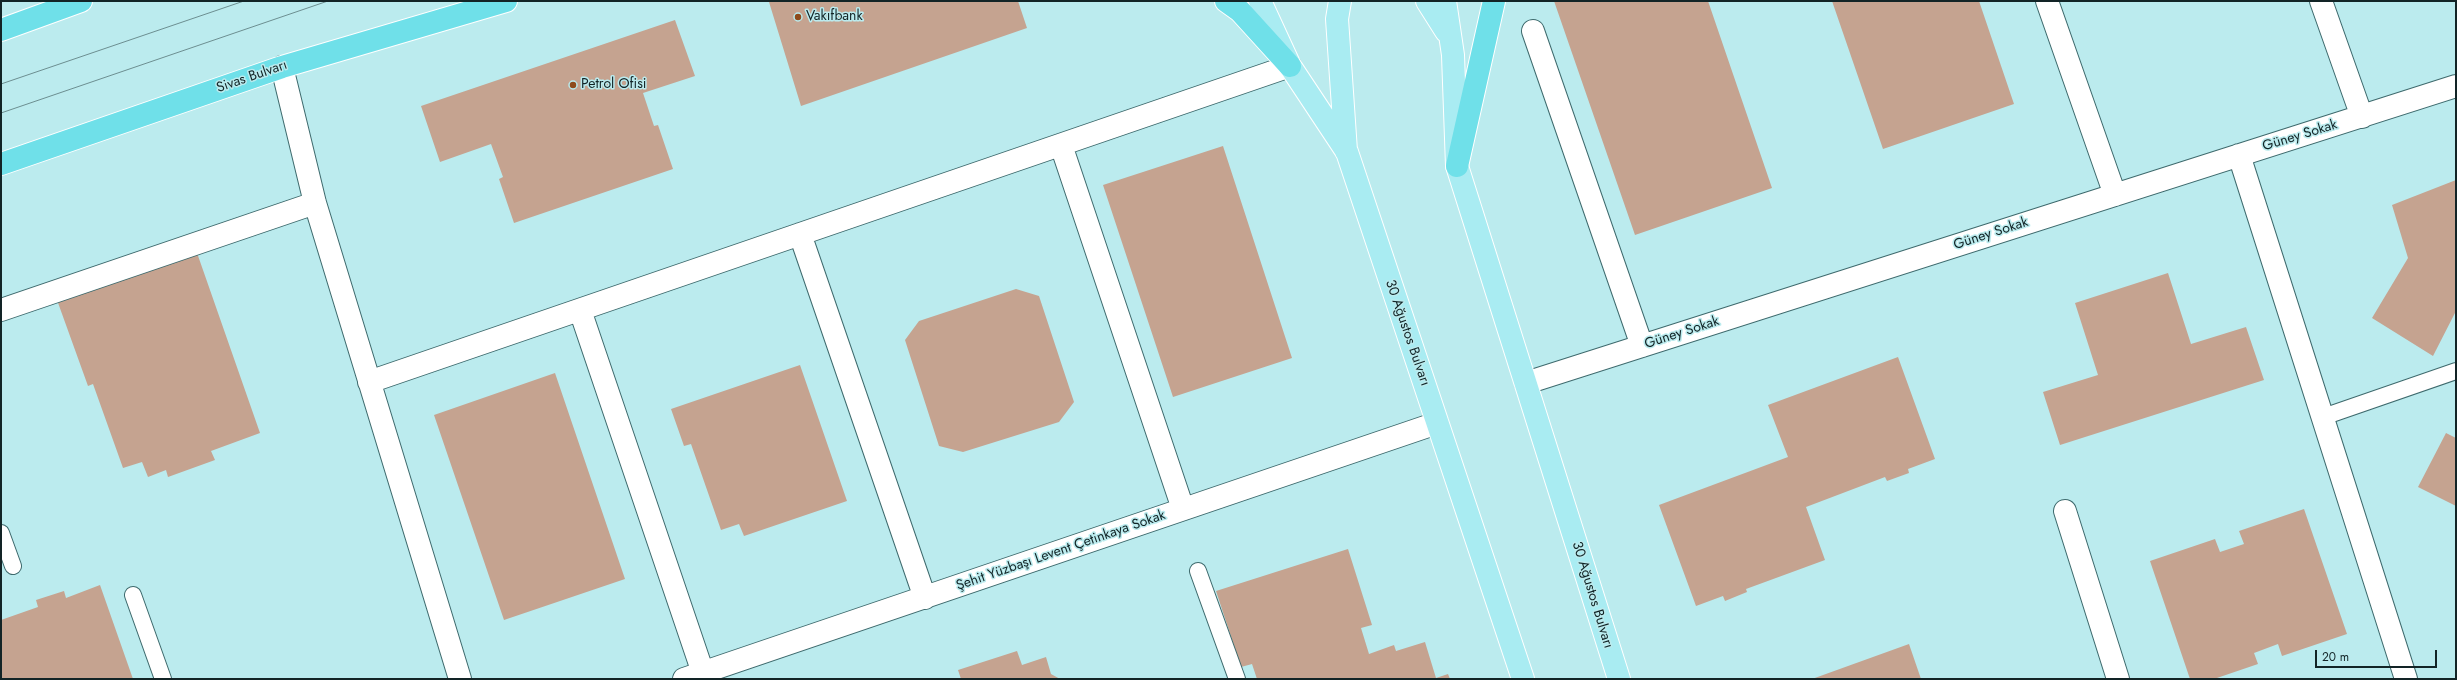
<!DOCTYPE html>
<meta charset="utf-8">
<style>
body{margin:0}
#map{position:relative;width:2457px;height:680px;overflow:hidden;background:#bbebee;font-family:Jost,sans-serif}
canvas{display:block}
.frame{position:absolute;inset:0;border:2px solid #122426;pointer-events:none}
.scale{position:absolute;left:2315px;top:650px;width:122px;height:18px;box-sizing:border-box;border:2px solid #122426;border-top:0;padding-left:5px;font-size:12px;line-height:14px;white-space:nowrap;color:#122426;-webkit-text-stroke:3px #bbebee;paint-order:stroke}
</style>
<div id="map">
<canvas width="2457" height="680"></canvas>
<div class="frame"></div>
<div class="scale">20 m</div>
</div>
<script>
const ctx = document.querySelector('canvas').getContext('2d');
ctx.lineJoin = 'round';
function fillPath(path, color) {
  ctx.fillStyle = color;
  ctx.fill(path, 'evenodd');
}
function shape(rows) {
  const path = new Path2D();
  for (const r of rows) {
    path.moveTo(r[0], r[1]);
    for (let i = 2; i < r.length; i += 2) path.lineTo(r[i], r[i + 1]);
  }
  return path;
}
function strokePath(path, color, width, dash) {
  ctx.strokeStyle = color;
  ctx.lineWidth = width;
  ctx.lineCap = dash ? 'butt' : 'round';
  ctx.setLineDash(dash || []);
  ctx.stroke(path);
}
function write(font, color, halo, rows, align = 'center') {
  ctx.font = font + ' Jost,sans-serif';
  ctx.lineWidth = 3;
  ctx.setLineDash([]);
  ctx.textBaseline = 'middle';
  ctx.strokeStyle = halo;
  ctx.fillStyle = color;
  for (const [text, x, y, turn = 0] of rows) {
    ctx.save();
    ctx.translate(x, y);
    ctx.rotate((+turn || 0) * Math.PI / 180);
    ctx.textAlign = isNaN(turn) ? turn : align;
    if (halo) ctx.strokeText(text, 0, 0);
    ctx.fillText(text, 0, 0);
    ctx.restore();
  }
}
const building = shape([
 [772,1,1018,1,1027,28,801,106,769,2],
 [1554,1,1708,1,1772,188,1635,235],
 [1832,1,1979,1,2014,104,1883,149],
 [675,20,695,76,643,93,654,126,658,125,673,169,514,223,499,179,503,177,491,144,440,162,421,106],
 [1223,146,1292,358,1173,397,1103,185],
 [2456,180,2456,311,2433,356,2372,318,2408,258,2392,205],
 [196,250,260,433,211,451,215,460,168,477,166,470,148,477,142,462,123,468,93,384,88,386,57,300],
 [2168,273,2191,344,2246,327,2264,380,2060,445,2043,392,2098,375,2075,303],
 [1016,289,1039,296,1074,402,1059,422,963,452,939,446,905,340,919,321],
 [1898,357,1935,459,1908,469,1909,473,1887,481,1885,477,1806,507,1825,560,1746,589,1747,592,1725,601,1723,596,1696,606,1659,505,1788,457,1768,405],
 [800,365,847,501,744,536,739,524,721,530,691,444,684,446,671,409],
 [555,373,625,579,504,620,434,415],
 [2446,433,2456,438,2456,506,2418,487],
 [2304,509,2347,634,2282,656,2278,644,2254,653,2258,664,2214,679,2190,679,2150,561,2215,539,2220,552,2244,544,2239,531],
 [1348,549,1372,625,1361,628,1369,654,1394,645,1396,651,1425,642,1436,678,1448,674,1450,679,1257,679,1252,664,1241,667,1216,591],
 [100,585,133,679,1,679,1,620,38,607,36,600,64,591,66,598],
 [1909,644,1921,679,1812,679],
 [1017,651,1022,665,1046,657,1051,674,1060,679,961,679,958,670]
]);
const lane = shape([
 [2323,417,2456,371],
 [1,533,13,566],
 [1198,571,1237,679],
 [133,595,163,679]
]);
const street = shape([
 [2047,1,2115,195],
 [2321,1,2362,117],
 [1533,31,1642,346],
 [282,67,315,203,460,679],
 [1061,145,1183,509],
 [2239,155,2406,679],
 [800,234,925,598],
 [1,310,315,203],
 [580,310,703,673],
 [369,382,1290,66],
 [1526,383,2456,86],
 [2065,511,2118,679],
 [684,679,1437,423]
]);
const primary = shape([
 [1260,1,1290,66,1347,152,1523,679],
 [1340,1,1337,19,1346,151],
 [1427,1,1446,31],
 [1445,1,1453,55,1457,166,1619,679]
]);
const highway = shape([
 [1226,1,1240,11,1290,66],
 [1,30,81,1],
 [1,164,282,67,506,1],
 [1457,166,1494,1]
]);
const tram = shape([
 [1,84,244,1],
 [1,113,328,1]
]);
const markers = [
 [798,17,4,"#8e4b1c"],
 [573,85,4,"#8e4b1c"]
];
const poiNames = [
 ["Vakıfbank",806,17],
 ["Petrol Ofisi",581,85]
];
const streetNames = [
 ["Sivas Bulvarı",252,77,-19],
 ["Güney Sokak",2300,136,-17],
 ["Güney Sokak",1991,234,-18],
 ["30 Ağustos Bulvarı",1407,333,71],
 ["Güney Sokak",1682,333,-18],
 ["Şehit Yüzbaşı Levent Çetinkaya Sokak",1061,551,-19],
 ["30 Ağustos Bulvarı",1592,595,73]
];
fillPath(building, '#c5a390');
strokePath(lane, '#3e6a6d', 18);
strokePath(street, '#3e6a6d', 24);
strokePath(primary, '#fff', 24);
strokePath(highway, '#fff', 24);
strokePath(lane, '#fff', 16);
strokePath(street, '#fff', 22);
strokePath(primary, '#a9ecf2', 22);
strokePath(highway, '#6fe0e9', 22);
strokePath(tram, '#6c8e90', 1);
for (const [x, y, r, color] of markers) {
  const dot = new Path2D();
  dot.arc(x, y, r, 0, 2 * Math.PI);
  ctx.fillStyle = color;
  ctx.fill(dot);
  strokePath(dot, '#bbebee', 1.5);
}
write('14px', '#122426', '#bbebee', poiNames, 'left');
write('14px', '#122426', '#bbebee', streetNames);
</script>
